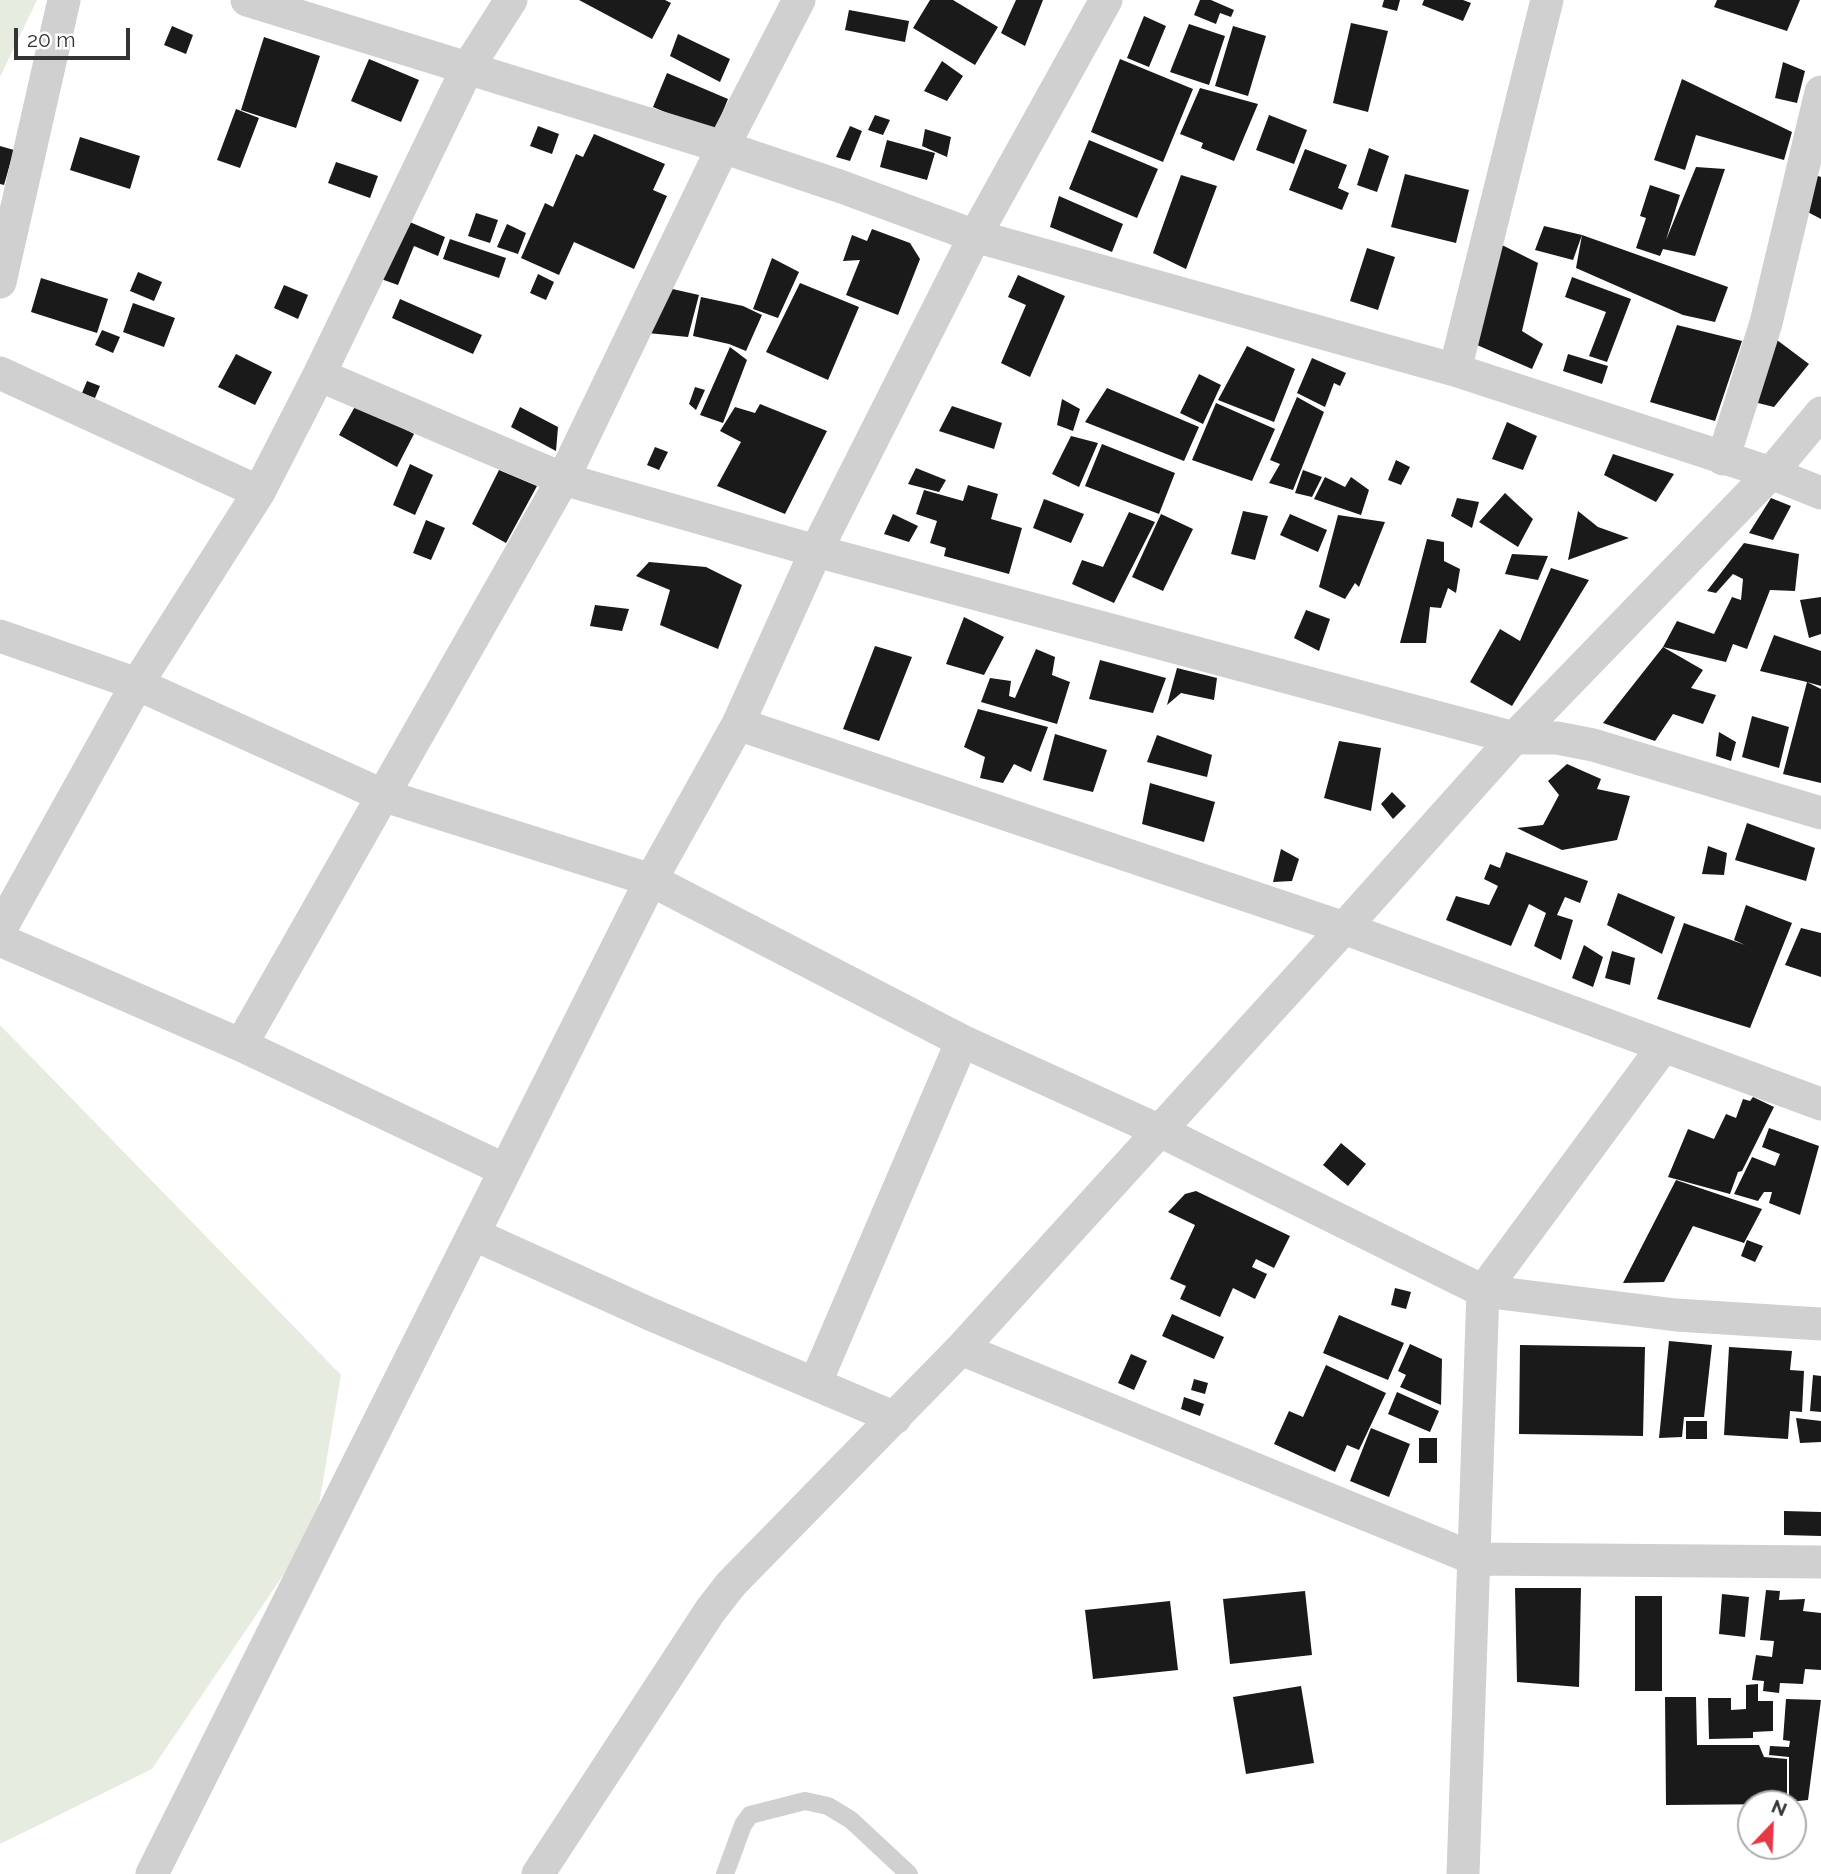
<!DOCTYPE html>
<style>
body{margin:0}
#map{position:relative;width:1821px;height:1874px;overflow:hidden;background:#fff;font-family:Raleway,sans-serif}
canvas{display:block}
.north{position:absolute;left:1737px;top:1790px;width:70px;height:70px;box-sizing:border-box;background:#fff;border:2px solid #adadad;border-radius:50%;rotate:23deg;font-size:19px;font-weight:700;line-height:28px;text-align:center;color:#333}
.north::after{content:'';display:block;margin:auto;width:24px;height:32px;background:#e63946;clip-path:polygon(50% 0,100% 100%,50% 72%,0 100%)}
.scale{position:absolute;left:14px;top:28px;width:116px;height:32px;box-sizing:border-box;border:4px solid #333;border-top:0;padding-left:9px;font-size:21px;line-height:24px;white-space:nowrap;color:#333;-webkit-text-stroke:5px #fff;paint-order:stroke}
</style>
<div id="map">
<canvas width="1821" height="1874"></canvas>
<div class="north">N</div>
<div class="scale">20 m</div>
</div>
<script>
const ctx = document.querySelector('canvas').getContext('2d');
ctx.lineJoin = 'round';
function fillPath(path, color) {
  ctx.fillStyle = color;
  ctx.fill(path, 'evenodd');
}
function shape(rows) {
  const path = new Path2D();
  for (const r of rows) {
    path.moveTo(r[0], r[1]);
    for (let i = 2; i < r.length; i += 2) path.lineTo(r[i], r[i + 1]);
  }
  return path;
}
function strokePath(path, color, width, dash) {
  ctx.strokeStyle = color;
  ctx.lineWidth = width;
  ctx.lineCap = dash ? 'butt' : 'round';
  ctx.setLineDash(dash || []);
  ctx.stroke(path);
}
const green = shape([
 [0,0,37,0,0,77],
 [0,1025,341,1375,315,1528,152,1769,0,1844]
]);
const building = shape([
 [579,0,665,0,671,3,652,39],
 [930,0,953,0,998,27,975,65,913,28],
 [1016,0,1043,0,1025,46,1001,33],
 [1200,0,1211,0,1234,10,1231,17,1220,13,1216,24,1194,15],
 [1384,0,1400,0,1397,11,1382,7],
 [1424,0,1463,0,1471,3,1463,21,1422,5],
 [1717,0,1800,0,1787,31,1714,7],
 [849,10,909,21,905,42,845,30],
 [1144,16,1166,26,1149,67,1127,58],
 [1351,23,1388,31,1368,112,1333,103],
 [1189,24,1225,36,1209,85,1170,72],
 [172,26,193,35,186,54,164,45],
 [1233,26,1266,36,1248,96,1215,86],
 [678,34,730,59,720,82,670,56],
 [264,37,320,56,296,128,241,110],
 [369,59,419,80,401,122,351,101],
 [1120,59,1193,89,1163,162,1091,132],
 [942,61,963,76,947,101,924,91],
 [1783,62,1805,71,1797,103,1775,98],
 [667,73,728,99,714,133,653,107],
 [1682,79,1792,132,1784,160,1696,135,1685,170,1654,160],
 [1200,88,1258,104,1234,161,1201,148,1203,143,1180,134],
 [236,109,259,118,240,168,217,160],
 [875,115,890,120,883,135,868,130],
 [1269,115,1307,130,1294,164,1256,150],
 [538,126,559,134,552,154,530,146],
 [850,126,862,131,850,161,836,157],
 [925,129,951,137,947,157,922,146],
 [594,134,665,164,653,190,667,196,634,269,574,242,559,275,521,258,545,203,553,207,576,154,583,157],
 [80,137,140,156,130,189,70,170],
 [887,140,935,153,927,180,880,167],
 [1089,140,1158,169,1137,218,1069,189],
 [0,146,14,150,4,185,0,184],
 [1369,148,1389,156,1377,192,1357,185],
 [1305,149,1347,165,1338,188,1349,193,1342,210,1289,190],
 [336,162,378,176,370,198,328,183],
 [1696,167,1725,169,1695,256,1663,249,1660,256,1636,248,1646,218,1640,216,1650,185,1680,195,1666,240],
 [1405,174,1469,190,1456,243,1391,227],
 [1812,174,1821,177,1821,219,1802,209],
 [1181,175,1217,186,1186,269,1153,253],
 [1059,196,1123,224,1112,252,1050,227],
 [476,213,498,220,490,243,468,236],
 [405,220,445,237,438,256,414,246,398,285,381,279],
 [507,224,526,233,518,254,497,247],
 [1544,226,1582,235,1573,260,1535,250],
 [872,229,910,243,920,259,898,315,846,295,860,260,843,261,852,235,867,241],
 [1582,235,1728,287,1715,322,1683,315,1576,268],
 [450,239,506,258,499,278,443,259],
 [1500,244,1538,263,1522,331,1543,344,1532,369,1477,345],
 [1367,248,1395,257,1378,310,1350,301],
 [772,258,799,272,778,318,753,309],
 [138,272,162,282,154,301,130,291],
 [538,274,554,282,546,300,530,293],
 [1018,275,1065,296,1030,377,1001,363,1026,305,1008,297],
 [1572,277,1631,299,1607,362,1589,356,1606,312,1565,297],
 [41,278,108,299,97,333,31,312],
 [800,283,859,307,828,380,766,352],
 [284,285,308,295,298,319,274,308],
 [668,288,699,295,688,337,648,333],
 [701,297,743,306,762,315,746,351,729,344,693,336],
 [400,299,482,335,473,354,392,318],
 [133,303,175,318,164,347,123,332],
 [1677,325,1742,341,1715,421,1650,402],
 [102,330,120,337,113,353,95,345],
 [1773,337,1809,364,1774,407,1754,402],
 [1247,346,1295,369,1274,422,1218,400],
 [730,347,747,360,723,423,700,415],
 [236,354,272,372,255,405,218,387],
 [1568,354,1608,366,1602,384,1563,371],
 [1312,358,1346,373,1340,386,1334,383,1325,407,1297,393],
 [1199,374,1221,385,1203,424,1180,413],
 [87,381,100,386,95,398,82,393],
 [695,387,705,390,696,410,689,404],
 [1107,388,1199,427,1184,461,1085,422],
 [1297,397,1324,412,1293,490,1269,483,1280,464,1270,460],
 [1062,399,1080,409,1073,431,1057,425],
 [357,403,414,434,397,467,339,435],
 [1216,403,1275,429,1252,481,1192,460],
 [760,404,827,431,785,514,717,486,741,442,720,431,735,407,755,413],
 [952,406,1002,423,994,449,939,431],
 [520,407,558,427,556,451,511,427],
 [1507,422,1537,436,1523,470,1492,459],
 [1071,436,1098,443,1079,487,1052,474],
 [1102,444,1175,473,1159,514,1085,486],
 [655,447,668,452,659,470,647,465],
 [1613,454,1674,474,1656,502,1604,475],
 [1396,460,1410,467,1401,485,1388,480],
 [410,464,433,475,415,515,393,505],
 [916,468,946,480,939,492,908,484],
 [499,470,537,486,506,543,472,524],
 [1303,470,1322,477,1312,497,1295,493],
 [1325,477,1345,487,1351,477,1369,490,1361,515,1314,499],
 [968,485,998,494,991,519,1022,528,1009,574,944,556,946,548,930,543,937,521,916,514,924,490,963,501],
 [1505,493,1533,519,1518,547,1479,522],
 [1457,498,1479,502,1472,528,1451,516],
 [1771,498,1791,506,1773,540,1749,533],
 [1044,499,1084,514,1071,543,1033,528],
 [1243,511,1268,516,1255,560,1231,554],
 [1578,511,1598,527,1629,538,1568,560],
 [1129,512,1155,522,1114,603,1072,584,1082,560,1103,567],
 [893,514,918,526,909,542,884,534],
 [1161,514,1193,529,1163,591,1132,577],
 [1290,514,1327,530,1318,552,1280,535],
 [1338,515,1385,522,1359,587,1355,583,1345,599,1319,587],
 [426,520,445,528,431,560,413,553],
 [1427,539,1444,542,1444,561,1460,569,1456,593,1448,588,1441,608,1430,607,1426,643,1400,643],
 [1744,543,1799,554,1795,591,1770,590,1747,649,1733,644,1726,662,1663,647,1703,670,1691,688,1716,695,1703,724,1673,714,1655,741,1603,723,1663,647,1677,621,1714,634,1732,597,1741,600,1743,579,1733,574,1716,593,1707,591],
 [1512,554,1548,556,1538,580,1505,574],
 [649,562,706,567,742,585,718,649,660,625,670,590,636,576],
 [1551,568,1589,580,1512,706,1470,682,1500,629,1520,641],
 [1821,597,1821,634,1809,638,1800,600],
 [595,605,629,609,622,631,590,626],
 [1306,610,1330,619,1319,651,1294,638],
 [964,617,1004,637,984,675,946,664],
 [1774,635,1821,651,1821,686,1807,682,1821,689,1821,783,1783,774,1807,682,1760,671],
 [875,646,912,657,879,741,843,729],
 [1036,649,1055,657,1052,675,1070,682,1057,724,981,702,990,678,1011,681,1009,696,1015,698],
 [1100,660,1166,678,1153,713,1089,699],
 [1177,668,1217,678,1214,700,1181,693,1167,705],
 [978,709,1048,727,1031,772,1014,764,1003,783,980,778,985,757,964,747],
 [1752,716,1789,727,1779,768,1742,757],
 [1719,732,1736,742,1731,761,1716,756],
 [1055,734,1107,750,1093,792,1043,780],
 [1157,735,1212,755,1207,777,1147,762],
 [1339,741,1381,748,1371,811,1324,798],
 [1567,764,1601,779,1597,789,1630,796,1617,840,1562,850,1517,828,1543,825,1559,795,1548,781],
 [1150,783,1215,802,1204,842,1142,824],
 [1392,792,1406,806,1393,819,1381,804],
 [1747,823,1815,848,1806,881,1735,860],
 [1708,846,1727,853,1724,875,1702,874],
 [1281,849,1299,859,1292,881,1273,882],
 [1506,852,1588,881,1580,903,1565,897,1557,915,1573,920,1561,960,1534,946,1546,913,1529,904,1511,946,1446,920,1456,896,1489,905,1498,886,1484,879,1490,864,1500,868],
 [1618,893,1675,917,1662,954,1607,925],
 [1746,905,1792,923,1750,1028,1657,999,1684,923,1745,945,1734,940],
 [1801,928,1821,933,1821,977,1785,965],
 [1584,945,1603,957,1593,987,1572,978],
 [1612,951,1635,958,1630,985,1605,978],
 [1753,1097,1774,1107,1742,1171,1738,1172,1730,1194,1668,1177,1688,1129,1714,1139,1726,1114,1736,1118,1743,1099,1750,1101],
 [1769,1128,1819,1146,1800,1215,1769,1203,1772,1192,1764,1192,1758,1201,1734,1194,1752,1157,1775,1166,1780,1154,1762,1147],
 [1341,1143,1366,1164,1348,1186,1323,1165],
 [1676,1180,1762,1209,1744,1243,1693,1226,1664,1282,1623,1283],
 [1196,1191,1290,1236,1274,1268,1256,1259,1252,1267,1267,1274,1255,1299,1233,1288,1220,1317,1180,1299,1186,1286,1170,1279,1195,1225,1168,1212,1185,1194],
 [1747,1240,1763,1246,1755,1262,1741,1256],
 [1395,1288,1411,1292,1406,1309,1391,1305],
 [1172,1314,1224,1337,1214,1359,1162,1336],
 [1339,1315,1404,1343,1388,1380,1323,1353],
 [1669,1341,1712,1345,1704,1417,1684,1417,1682,1437,1659,1438],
 [1410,1344,1442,1359,1441,1405,1400,1387,1406,1375,1398,1371],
 [1520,1345,1645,1347,1643,1436,1519,1434],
 [1729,1347,1792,1351,1790,1370,1804,1371,1802,1412,1790,1411,1788,1439,1724,1435],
 [1131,1354,1147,1361,1134,1390,1118,1383],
 [1326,1365,1386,1393,1359,1450,1347,1445,1335,1472,1274,1444,1289,1411,1303,1417],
 [1813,1375,1821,1376,1821,1412,1810,1411],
 [1194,1379,1208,1383,1205,1394,1191,1390],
 [1397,1392,1439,1411,1430,1432,1388,1414],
 [1184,1397,1204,1404,1200,1416,1181,1409],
 [1796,1418,1821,1421,1821,1442,1800,1443],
 [1686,1421,1707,1421,1707,1439,1686,1439],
 [1371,1428,1410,1444,1389,1497,1350,1481],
 [1419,1438,1437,1438,1437,1463,1419,1463],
 [1784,1511,1821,1512,1821,1536,1784,1535],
 [1515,1588,1581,1588,1579,1687,1517,1682],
 [1766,1590,1780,1591,1779,1600,1805,1599,1803,1611,1821,1613,1821,1670,1805,1669,1803,1684,1780,1683,1779,1693,1763,1691,1764,1681,1752,1680,1756,1655,1772,1657,1774,1641,1760,1640],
 [1305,1591,1312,1655,1230,1664,1223,1599],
 [1722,1594,1749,1597,1745,1637,1719,1634],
 [1635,1596,1662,1596,1662,1691,1635,1691],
 [1170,1601,1178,1670,1093,1679,1085,1610],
 [1758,1684,1758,1701,1773,1701,1773,1731,1753,1732,1753,1738,1709,1739,1708,1698,1731,1698,1731,1710,1746,1709,1746,1685],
 [1301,1686,1314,1763,1246,1774,1233,1697],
 [1665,1697,1696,1697,1697,1745,1759,1745,1764,1757,1787,1759,1787,1804,1666,1805],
 [1786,1699,1821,1700,1808,1800,1789,1802,1789,1757,1769,1755,1770,1746,1789,1747,1790,1741,1783,1740]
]);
const service = shape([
 [725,1874,743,1825,750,1815,805,1801,828,1806,851,1820,909,1874]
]);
const minor = shape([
 [247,0,723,147,842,187,975,236,1455,370,1771,473,1821,493],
 [0,282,64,0],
 [1455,370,1547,0],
 [0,373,259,492],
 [319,375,563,479,816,551,1514,738,1557,738,1593,745,1821,813],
 [1723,459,1766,323,1821,92],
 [0,636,137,684,382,795,651,880,962,1041,1160,1131,1483,1291,1676,1315,1821,1324],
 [738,724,1344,928,1821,1104],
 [0,930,137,684,259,492,319,375,467,69,511,0],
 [0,940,241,1045,505,1170],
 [241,1045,563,479,723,147,799,0],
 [473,1234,650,1314,895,1418],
 [961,1349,1475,1559,1821,1562],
 [815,1384,962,1041],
 [152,1874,651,880,738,724,816,551,975,236,1106,0],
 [538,1874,710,1611,731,1584,961,1349,1344,928,1514,738,1771,473,1821,413],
 [1463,1874,1483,1291,1663,1047]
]);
fillPath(green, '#e6ecdf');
fillPath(building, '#1a1a1a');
strokePath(service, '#d0d0d0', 18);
strokePath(minor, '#d0d0d0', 33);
</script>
